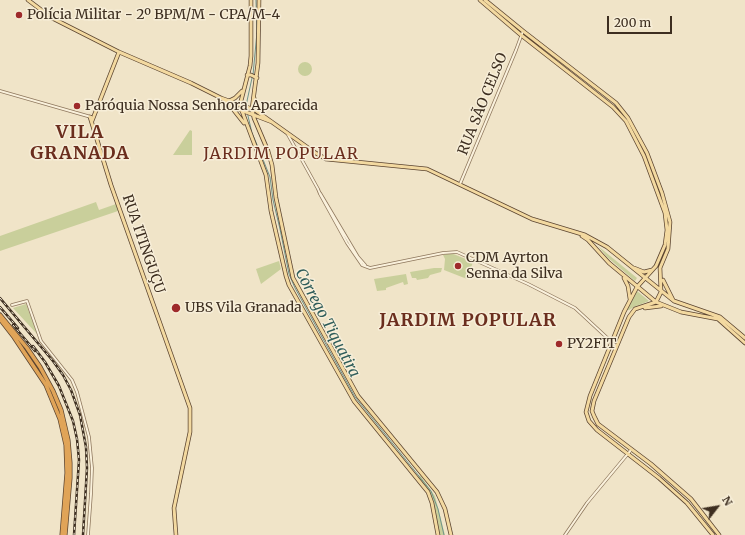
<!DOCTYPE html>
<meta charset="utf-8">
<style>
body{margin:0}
#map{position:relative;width:745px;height:535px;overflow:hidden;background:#f0e4c8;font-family:Merriweather,serif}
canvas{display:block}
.north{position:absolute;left:697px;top:487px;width:40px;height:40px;-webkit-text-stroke:3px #f7eed8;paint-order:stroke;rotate:59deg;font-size:11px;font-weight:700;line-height:16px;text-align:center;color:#3d2e20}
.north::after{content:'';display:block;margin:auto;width:14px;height:18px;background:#3d2e20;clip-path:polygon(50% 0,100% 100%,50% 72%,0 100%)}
.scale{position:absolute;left:607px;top:16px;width:65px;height:18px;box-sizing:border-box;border:2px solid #3d2e20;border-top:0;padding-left:5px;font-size:12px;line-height:14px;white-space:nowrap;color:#3d2e20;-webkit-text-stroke:3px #f7eed8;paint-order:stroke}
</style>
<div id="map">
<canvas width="745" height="535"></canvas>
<div class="north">N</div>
<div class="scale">200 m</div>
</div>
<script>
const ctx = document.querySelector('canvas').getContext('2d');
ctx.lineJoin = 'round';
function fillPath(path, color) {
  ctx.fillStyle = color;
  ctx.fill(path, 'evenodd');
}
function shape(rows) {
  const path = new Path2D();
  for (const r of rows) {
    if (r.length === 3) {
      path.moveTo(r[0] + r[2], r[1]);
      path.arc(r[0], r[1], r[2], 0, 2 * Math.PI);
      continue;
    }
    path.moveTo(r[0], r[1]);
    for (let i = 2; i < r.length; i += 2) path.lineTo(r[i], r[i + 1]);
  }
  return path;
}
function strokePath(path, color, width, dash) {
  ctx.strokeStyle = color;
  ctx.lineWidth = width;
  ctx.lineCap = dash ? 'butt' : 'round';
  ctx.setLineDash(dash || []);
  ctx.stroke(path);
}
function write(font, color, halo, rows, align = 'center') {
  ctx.font = font + ' Merriweather,serif';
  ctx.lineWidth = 3;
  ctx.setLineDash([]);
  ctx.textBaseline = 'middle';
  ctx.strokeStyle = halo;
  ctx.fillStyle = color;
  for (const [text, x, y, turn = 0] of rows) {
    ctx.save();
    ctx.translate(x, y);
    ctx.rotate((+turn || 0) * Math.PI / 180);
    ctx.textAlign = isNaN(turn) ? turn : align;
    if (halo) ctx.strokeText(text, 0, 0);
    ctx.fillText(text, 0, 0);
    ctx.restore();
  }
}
const green = shape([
 [305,69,7],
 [190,130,192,131,192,155,173,155],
 [96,202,99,210,116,204,118,211,0,251,0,236],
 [598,246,637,278,635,281,607,257],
 [451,253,473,262,467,279,444,270,445,259,443,255],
 [279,261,281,269,261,284,256,269],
 [434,268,442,268,441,272,430,275,428,278,417,280,416,278,412,278,410,272],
 [406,274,408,284,404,285,403,282,386,288,386,290,377,291,374,279],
 [637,291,649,301,634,307,629,310,627,310],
 [26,304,31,317,37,334,13,308],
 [420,475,435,496,445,535,439,535,434,502,431,495,418,477]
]);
const stream = shape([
 [253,75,257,32,256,0],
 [247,106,247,101,252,78],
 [247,109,248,116,252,133,261,154],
 [262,157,270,177,273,200,280,229,289,274,295,288,355,397,431,491,438,509,444,535]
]);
const minor = shape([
 [0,91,91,117],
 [287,133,318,189],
 [460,184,516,50,523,31],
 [318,189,320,194,347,243,362,265,370,268,443,253,457,252,528,284,575,308,616,346],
 [320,193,358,257,365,265],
 [12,305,27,301,41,341,72,380,77,392,89,437,92,468,91,494,88,535],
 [565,535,587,503,631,450]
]);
const major = shape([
 [28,0,52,18,119,52,191,83,221,98,238,109,272,122],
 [251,0,251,56,250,66,241,101,242,111,266,175,271,211,286,276,289,285,354,401,428,492,432,503,438,535],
 [259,0,258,63,252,109,254,118,268,151,272,165,276,198,293,278,358,396,437,492,445,509,451,535],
 [480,0,521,35,613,107,626,121,644,156,665,213,667,230,665,245,656,266,637,287,624,312,590,396,586,412,589,421,597,430,659,478,687,503,713,535],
 [485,0,523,31,616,103,628,118,647,153,662,193,670,222,668,249,660,268,661,292,656,302,635,309,629,317,594,401,592,411,594,416,598,424,651,464,691,499,719,535],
 [247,75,251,75,257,78],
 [221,98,255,110,314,152,326,159,427,169,532,219,585,235,607,247,674,301,720,317,745,338],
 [254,98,257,107,261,113],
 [229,101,235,98,242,91],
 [229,104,244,123],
 [90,117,111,185,190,408,190,432,174,508,176,535],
 [92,121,119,52],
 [258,153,264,156,267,155,268,151],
 [582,236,588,240,609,263,656,302,681,312,718,319,745,343],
 [634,268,644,272,652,270],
 [624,278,628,286,630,299],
 [663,280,673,300],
 [645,308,661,306]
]);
const highway = shape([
 [0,315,27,348,40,367,53,391,61,410,68,440,70,463,70,478,65,535],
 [0,319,14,337,46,385,60,419,66,445,67,473,62,535]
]);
const rail = shape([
 [0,298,53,361,63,375,71,390,80,415,86,447,87,468,83,535],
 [0,307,18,328],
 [13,325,35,351],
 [33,346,45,362,59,386,73,421,77,439,79,460,74,535]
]);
const markers = [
 [19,15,4,"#9e2a2b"],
 [77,106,4,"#9e2a2b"],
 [458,266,4,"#9e2a2b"],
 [176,308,5,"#9e2a2b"],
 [559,344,4,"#9e2a2b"]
];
const poiNames = [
 ["Polícia Militar - 2º BPM/M - CPA/M-4",27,15],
 ["Paróquia Nossa Senhora Aparecida",85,106],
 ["CDM Ayrton",466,258],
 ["Senna da Silva",466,274],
 ["UBS Vila Granada",185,308],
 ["PY2FIT",567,344]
];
const streetNames = [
 ["RUA SÃO CELSO",483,104,-68],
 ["RUA ITINGUÇU",143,244,71]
];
const waterNames = [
 ["Córrego Tiquatira",327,323,62]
];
const quarterNames = [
 ["JARDIM POPULAR",281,154]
];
const districtNames = [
 ["VILA",80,133],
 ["GRANADA",80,154],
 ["JARDIM POPULAR",468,321]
];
fillPath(green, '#c9cf9b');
strokePath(stream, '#6f938a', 1);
strokePath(minor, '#8d765c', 3.5);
strokePath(major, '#5b4430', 4.5);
strokePath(highway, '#5b4430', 5);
strokePath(minor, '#faf1dc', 2);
strokePath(major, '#f3d9a0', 3);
strokePath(highway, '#e0a458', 3.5);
strokePath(rail, '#3d2e20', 2.5);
strokePath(rail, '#f7eed8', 1, [3]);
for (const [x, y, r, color] of markers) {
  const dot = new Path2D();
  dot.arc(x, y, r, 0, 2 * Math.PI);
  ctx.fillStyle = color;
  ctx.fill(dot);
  strokePath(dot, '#f7eed8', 1.5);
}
write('14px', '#3d2e20', '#f7eed8', poiNames, 'left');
write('14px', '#3d2e20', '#f7eed8', streetNames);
write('italic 15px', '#2f5d5a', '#f7eed8', waterNames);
ctx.letterSpacing = '1px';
write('16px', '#6b2e1e', '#f7eed8', quarterNames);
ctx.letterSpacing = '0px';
ctx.letterSpacing = '1px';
write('bold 18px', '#6b2e1e', '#f7eed8', districtNames);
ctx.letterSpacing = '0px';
</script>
